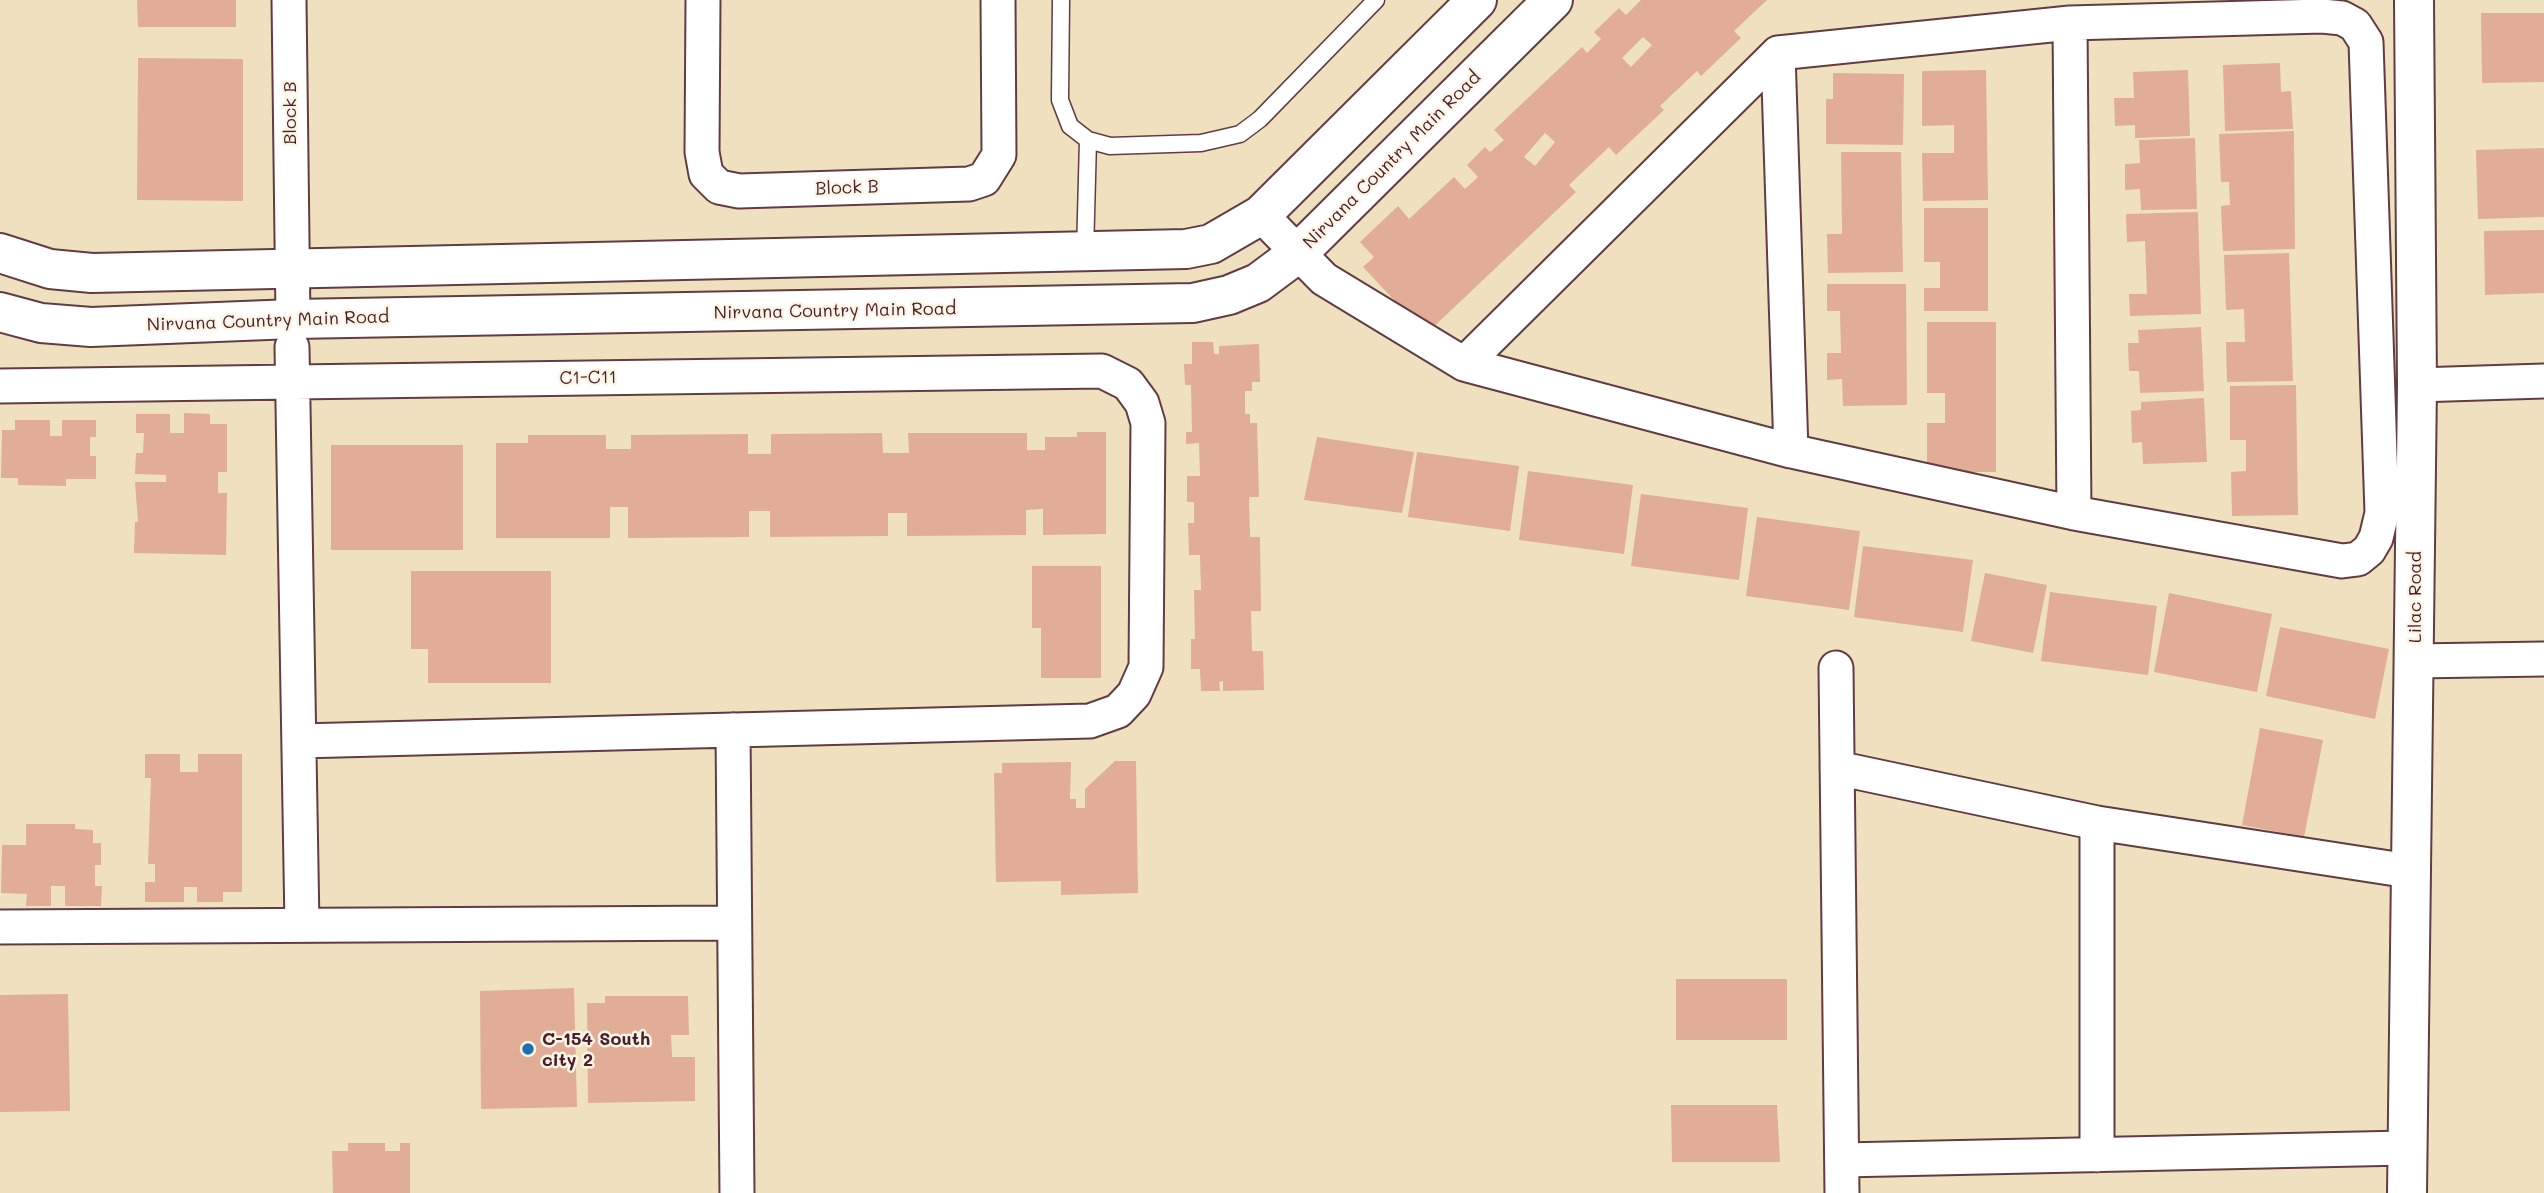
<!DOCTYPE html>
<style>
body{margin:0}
canvas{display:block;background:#efe0bf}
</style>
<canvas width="2544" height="1193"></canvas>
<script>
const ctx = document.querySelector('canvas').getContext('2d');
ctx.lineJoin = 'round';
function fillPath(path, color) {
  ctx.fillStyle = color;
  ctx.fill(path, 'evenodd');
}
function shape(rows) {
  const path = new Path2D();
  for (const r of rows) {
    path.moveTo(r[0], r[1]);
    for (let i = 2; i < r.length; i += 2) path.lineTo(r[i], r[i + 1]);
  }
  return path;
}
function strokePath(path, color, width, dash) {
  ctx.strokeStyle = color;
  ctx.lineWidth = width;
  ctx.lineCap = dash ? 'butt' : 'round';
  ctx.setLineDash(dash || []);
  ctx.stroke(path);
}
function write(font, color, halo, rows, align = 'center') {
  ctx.font = font + ' Mali,sans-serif';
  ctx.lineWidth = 5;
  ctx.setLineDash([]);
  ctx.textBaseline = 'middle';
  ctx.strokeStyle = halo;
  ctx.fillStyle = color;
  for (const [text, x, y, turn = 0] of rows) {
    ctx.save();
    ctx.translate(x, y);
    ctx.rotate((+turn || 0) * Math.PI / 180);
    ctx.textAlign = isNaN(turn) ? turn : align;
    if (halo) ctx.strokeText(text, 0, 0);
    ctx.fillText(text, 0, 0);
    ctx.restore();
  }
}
const building = shape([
 [137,0,236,0,236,27,138,27],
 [1641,0,1767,0,1734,31,1741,38,1701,76,1697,71,1660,106,1664,110,1616,155,1609,147,1569,185,1576,192,1426,334,1363,267,1374,257,1360,242,1398,206,1409,219,1454,177,1465,189,1478,177,1467,165,1485,147,1490,152,1504,140,1494,130,1582,47,1587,53,1601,39,1594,32,1619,8,1626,15],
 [1643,37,1652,45,1631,67,1622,58],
 [1545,133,1555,142,1535,166,1524,157],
 [2481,13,2544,13,2544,82,2482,83],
 [138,58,243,59,243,201,137,200],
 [2280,63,2281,92,2291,91,2293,129,2225,131,2223,65],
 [1986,70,1988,200,1923,201,1922,153,1954,153,1954,125,1922,126,1922,71],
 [2188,70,2190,136,2135,138,2135,125,2115,126,2114,98,2134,98,2133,72],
 [1833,73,1904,74,1903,145,1826,144,1826,99,1833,99],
 [2294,131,2295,249,2223,251,2221,206,2230,205,2229,182,2221,182,2219,134],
 [2195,138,2197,209,2141,210,2140,189,2125,190,2125,164,2140,163,2139,140],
 [2544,148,2544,217,2478,219,2476,150],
 [1841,152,1901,152,1903,272,1828,273,1827,234,1842,234],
 [1924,208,1988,208,1988,311,1924,311,1924,288,1940,288,1940,262,1924,262],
 [2198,212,2201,314,2130,316,2129,294,2147,294,2145,241,2127,242,2126,214],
 [2544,230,2544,293,2485,295,2484,231],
 [2289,253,2293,381,2227,382,2226,342,2245,342,2244,309,2226,310,2224,255],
 [1827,284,1906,284,1907,405,1843,406,1842,379,1827,380,1827,353,1841,353,1840,311,1827,311],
 [1927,322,1996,322,1996,472,1927,472,1927,423,1945,423,1945,393,1927,393],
 [2201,327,2204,391,2140,393,2139,371,2129,371,2128,343,2139,343,2138,330],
 [1192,342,1213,342,1214,354,1219,354,1219,346,1259,344,1260,382,1252,382,1252,391,1245,391,1245,414,1250,414,1250,423,1257,423,1259,497,1249,497,1250,537,1260,537,1261,611,1251,611,1252,651,1263,651,1264,690,1223,691,1223,681,1219,682,1220,691,1201,691,1200,669,1191,669,1191,639,1195,639,1194,590,1201,590,1200,555,1189,555,1188,523,1194,523,1194,502,1187,502,1187,476,1200,476,1199,443,1186,444,1186,432,1192,432,1191,385,1185,385,1184,364,1192,364],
 [2296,385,2298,515,2232,516,2231,472,2246,471,2246,440,2230,440,2230,386],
 [2204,398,2207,462,2143,464,2142,442,2132,443,2131,411,2141,410,2141,402],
 [184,413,210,414,210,424,227,424,227,472,218,472,218,493,227,493,226,555,134,553,135,522,138,522,135,482,166,482,166,475,135,474,136,453,143,453,144,433,136,433,136,414,170,414,170,433,184,433],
 [15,420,50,420,50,436,62,436,62,420,96,420,96,437,90,437,90,456,96,456,96,479,66,479,66,486,18,485,18,478,1,478,2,430,15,430],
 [1077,432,1106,432,1106,534,1043,535,1043,509,1026,510,1026,535,907,536,907,513,888,513,888,536,770,537,770,511,749,511,749,537,628,538,628,507,610,507,610,538,496,538,496,443,528,443,528,435,606,435,606,449,631,449,631,435,748,434,748,454,771,454,771,434,882,433,883,453,909,453,908,433,1027,433,1027,450,1045,450,1045,437,1077,437],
 [1317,437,1414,452,1402,513,1304,500],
 [331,445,463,445,463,550,331,550],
 [1417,452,1519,466,1510,531,1408,517],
 [1528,471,1633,485,1624,554,1519,540],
 [1641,494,1748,508,1739,580,1631,566],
 [1757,517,1860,531,1849,610,1746,596],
 [1863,546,1973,560,1963,632,1854,617],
 [1032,566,1101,566,1101,678,1041,678,1041,628,1032,628],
 [411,571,551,571,551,683,428,683,428,649,411,649],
 [1985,573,2047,585,2033,653,1971,641],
 [2050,592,2157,606,2148,675,2041,661],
 [2169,593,2272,614,2257,692,2154,672],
 [2280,627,2389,649,2375,719,2266,696],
 [2260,728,2323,740,2304,837,2242,825],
 [145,754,180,754,180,772,198,772,198,754,242,754,242,892,223,892,223,902,197,902,197,887,184,887,184,902,145,902,145,882,155,882,155,864,148,864,151,778,145,778],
 [1115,761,1136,761,1138,893,1061,895,1061,881,996,882,994,773,1002,773,1002,763,1071,762,1070,799,1076,799,1076,808,1085,808,1085,789],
 [26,824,75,824,75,829,93,830,93,843,101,843,101,865,95,865,95,886,102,886,101,906,65,906,65,886,51,886,51,906,26,906,27,894,1,893,2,845,26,845],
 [1676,979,1787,979,1787,1040,1676,1040],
 [574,988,577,1107,481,1109,480,991],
 [68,994,70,1111,0,1112,0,995],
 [605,996,688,996,689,1035,671,1035,672,1057,695,1057,695,1101,588,1103,587,1003,605,1003],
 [1671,1105,1777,1105,1780,1162,1672,1162],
 [348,1143,385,1143,385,1151,400,1151,400,1143,410,1143,410,1193,333,1193,332,1151,348,1151]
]);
const service = shape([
 [1061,0,1060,100,1070,126,1088,140,1110,146,1201,143,1240,134,1260,119,1376,0],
 [1085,253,1088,140]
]);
const minor = shape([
 [289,0,293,319],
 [703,0,702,152,706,174,719,187,739,191,969,184,984,179,999,155,998,0],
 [2070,23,2074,513],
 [1778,53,1791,451],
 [1261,215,1324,279,1464,364,1791,451,2074,513,2342,561,2358,559,2369,550,2376,538,2382,513,2366,42,2355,25,2342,18,2322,16,2070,23,1778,53,1464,364],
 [292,347,302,925],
 [2417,385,2544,381],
 [0,386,1102,371,1128,384,1142,403,1148,423,1146,667,1134,694,1118,711,1090,721,299,741],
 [2414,661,2544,659],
 [1836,668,1842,1193],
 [733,730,737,1193],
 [1837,768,2097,823,2409,871],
 [2097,823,2097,1155],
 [0,927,734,923],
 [1842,1160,2406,1148]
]);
const tertiary = shape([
 [0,253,50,269,92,273,1186,249,1211,244,1261,215,1477,0],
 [0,312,41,323,91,327,293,319,1193,303,1229,295,1258,283,1297,254,1553,0],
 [2407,1193,2417,385,2414,0]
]);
const markers = [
 [528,1049,7,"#1f6fb2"]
];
const streetNames = [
 ["Block B",290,113,-90],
 ["Nirvana Country Main Road",1392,160,-45],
 ["Block B",847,188,-2],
 ["Nirvana Country Main Road",835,311,-1],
 ["Nirvana Country Main Road",268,321,-2],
 ["C1-C11",588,378,-1],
 ["Lilac Road",2415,597,-90]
];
const poiNames = [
 ["C-154 South",542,1039],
 ["city 2",542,1060]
];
fillPath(building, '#e1ad96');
strokePath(service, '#633c41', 19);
strokePath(minor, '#633c41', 37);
strokePath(tertiary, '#633c41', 42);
strokePath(service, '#fff', 16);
strokePath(minor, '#fff', 33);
strokePath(tertiary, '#fff', 38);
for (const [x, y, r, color] of markers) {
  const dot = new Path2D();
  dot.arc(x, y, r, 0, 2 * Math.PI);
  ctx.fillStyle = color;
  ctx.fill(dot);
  strokePath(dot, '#fcf5e5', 2.5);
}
write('18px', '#4a1f2b', '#fcf5e5', streetNames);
write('bold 18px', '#4a1f2b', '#fcf5e5', poiNames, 'left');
</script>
